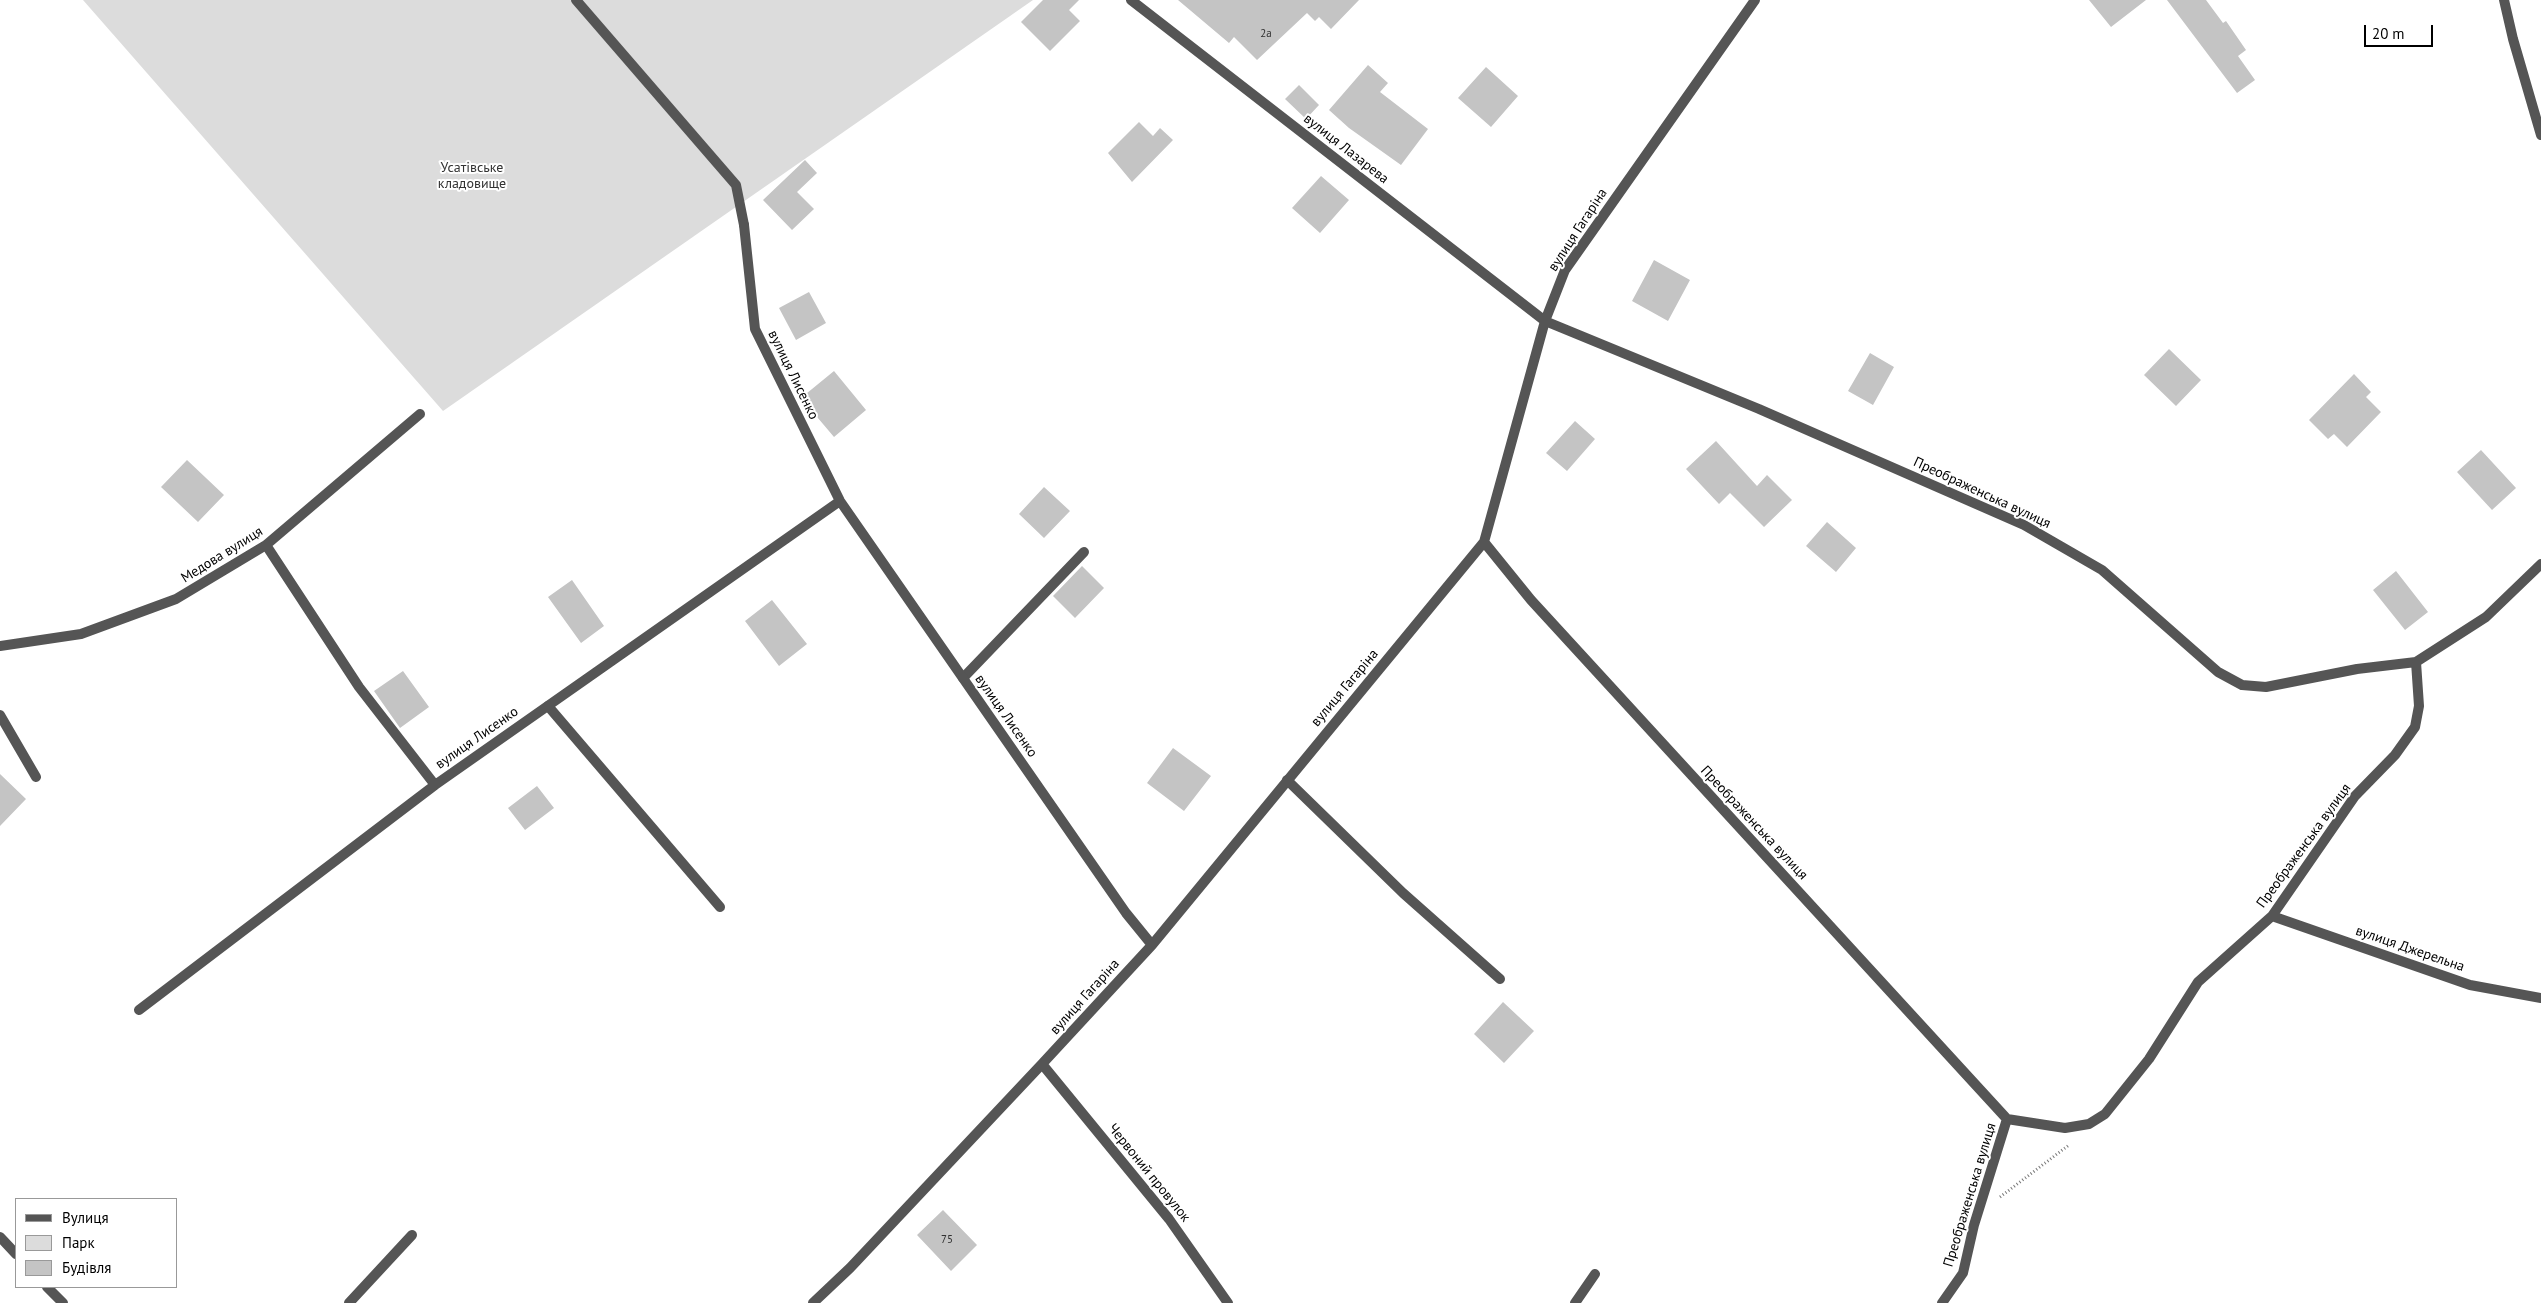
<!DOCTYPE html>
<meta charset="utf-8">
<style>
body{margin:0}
#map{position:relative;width:2541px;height:1303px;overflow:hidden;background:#fff;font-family:"PT Sans",sans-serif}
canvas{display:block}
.legend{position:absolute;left:15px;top:1198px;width:162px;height:90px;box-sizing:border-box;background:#fff;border:1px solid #999;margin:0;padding:6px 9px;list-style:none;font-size:15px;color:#000}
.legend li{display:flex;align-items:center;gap:10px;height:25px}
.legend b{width:25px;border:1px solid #999}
.scale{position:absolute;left:2364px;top:25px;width:69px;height:22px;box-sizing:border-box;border:2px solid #000;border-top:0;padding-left:6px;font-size:15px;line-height:18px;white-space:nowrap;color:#000;-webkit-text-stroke:4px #fff;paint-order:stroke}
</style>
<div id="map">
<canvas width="2541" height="1303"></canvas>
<ul class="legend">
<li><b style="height:6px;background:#555"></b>Вулиця</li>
<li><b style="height:14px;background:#dcdcdc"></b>Парк</li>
<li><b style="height:14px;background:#c4c4c4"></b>Будівля</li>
</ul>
<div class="scale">20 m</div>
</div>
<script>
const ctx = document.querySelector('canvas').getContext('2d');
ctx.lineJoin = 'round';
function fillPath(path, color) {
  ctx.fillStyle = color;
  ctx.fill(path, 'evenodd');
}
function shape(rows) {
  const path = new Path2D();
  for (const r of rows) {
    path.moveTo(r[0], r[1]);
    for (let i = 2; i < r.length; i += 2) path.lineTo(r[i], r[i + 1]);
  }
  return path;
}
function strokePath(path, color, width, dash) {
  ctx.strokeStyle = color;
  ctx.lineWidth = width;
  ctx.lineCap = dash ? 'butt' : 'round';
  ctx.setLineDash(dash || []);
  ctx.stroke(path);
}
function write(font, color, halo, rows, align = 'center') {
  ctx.font = font + ' "PT Sans",sans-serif';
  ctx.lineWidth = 4;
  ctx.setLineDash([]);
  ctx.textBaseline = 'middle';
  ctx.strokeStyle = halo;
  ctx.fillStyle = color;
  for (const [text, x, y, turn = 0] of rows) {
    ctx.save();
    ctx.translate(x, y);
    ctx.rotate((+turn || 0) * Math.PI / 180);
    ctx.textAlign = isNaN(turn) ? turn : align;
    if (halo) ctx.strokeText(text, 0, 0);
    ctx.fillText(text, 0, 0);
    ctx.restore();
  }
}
const green = shape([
 [83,0,1033,0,443,411]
]);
const building = shape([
 [1043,0,1079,0,1069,10,1080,21,1050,51,1021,22],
 [1178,0,1359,0,1331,29,1319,17,1315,21,1307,13,1257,60,1234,37,1229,43],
 [2089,0,2146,0,2111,27],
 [2167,0,2206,0,2223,23,2226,21,2246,50,2238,56,2255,80,2237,93],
 [1368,65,1388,83,1380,92,1428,129,1401,165,1349,128,1329,110],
 [1486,67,1518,96,1491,127,1458,98],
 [1299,85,1319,105,1306,119,1285,99],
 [1139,122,1153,136,1160,128,1173,140,1132,182,1108,153],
 [805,160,817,173,797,192,814,209,792,230,763,200],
 [1321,176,1349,200,1320,233,1292,208],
 [1654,260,1690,280,1668,321,1632,301],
 [809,292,826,323,796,340,779,308],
 [2169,349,2201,380,2176,406,2144,375],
 [1870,353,1894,367,1873,405,1848,391],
 [834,371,866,410,834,437,801,398],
 [2354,374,2371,392,2366,397,2381,412,2347,447,2334,434,2328,439,2309,420],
 [1575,421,1595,439,1567,471,1546,453],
 [1716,441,1757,486,1767,475,1792,500,1764,527,1730,493,1719,504,1686,469],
 [2481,450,2516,488,2492,510,2457,472],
 [187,460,224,495,198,522,161,487],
 [1044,487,1070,511,1044,538,1019,514],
 [1827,522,1856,548,1836,572,1806,546],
 [1082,566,1104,588,1075,618,1053,596],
 [2396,571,2428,612,2405,630,2373,590],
 [572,580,604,626,581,643,548,597],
 [772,600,807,644,779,666,745,621],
 [403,671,429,707,400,728,374,691],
 [1173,748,1211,776,1184,811,1147,783],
 [0,774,26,799,0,826],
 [537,786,554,808,525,830,508,808],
 [1503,1002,1534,1031,1504,1063,1474,1034],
 [943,1210,977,1245,951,1271,917,1235]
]);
const path = shape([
 [2000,1197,2069,1145]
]);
const service = shape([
 [576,0,736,185,744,225],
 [963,678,1084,552],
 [548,706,720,907],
 [0,715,36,777],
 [1287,780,1403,893,1500,979]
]);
const minor = shape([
 [1131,0,1545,321,1759,409,2024,525,2102,570,2218,672,2242,685,2266,687,2357,669,2416,662],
 [2504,0,2513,39,2541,135],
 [744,225,755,329,840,501,1126,913,1152,945],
 [1484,542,1531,600,2007,1119],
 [266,545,359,687,435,785],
 [0,646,81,634,176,599,266,545,420,414],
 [2272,916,2470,985,2541,998],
 [139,1010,435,785,840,501],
 [1042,1064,1169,1219,1228,1303],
 [0,1237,16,1254],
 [47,1287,63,1303],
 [349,1303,412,1235],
 [813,1303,850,1268,1042,1064,1152,945,1484,542,1545,321,1565,270,1755,0],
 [1575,1303,1595,1274],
 [1942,1303,1963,1273,1974,1225,2007,1119,2065,1128,2089,1124,2105,1114,2149,1059,2198,982,2272,916,2355,796,2395,755,2415,727,2419,706,2416,662,2486,617,2541,564]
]);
const numberNames = [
 ["2а",1266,34],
 ["75",947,1240]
];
const streetNames = [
 ["вулиця Лазарева",1346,149,38],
 ["вулиця Гагаріна",1578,230,-57],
 ["вулиця Лисенко",793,375,64],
 ["Преображенська вулиця",1982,493,25],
 ["Медова вулиця",222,555,-32],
 ["вулиця Гагаріна",1345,688,-50],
 ["вулиця Лисенко",1006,716,55],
 ["вулиця Лисенко",477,738,-35],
 ["Преображенська вулиця",1754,823,47],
 ["Преображенська вулиця",2304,846,-54],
 ["вулиця Джерельна",2410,949,19],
 ["вулиця Гагаріна",1085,997,-48],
 ["Червоний провулок",1149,1173,51],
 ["Преображенська вулиця",1970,1195,-73]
];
const parkNames = [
 ["Усатівське",472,168],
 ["кладовище",472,184]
];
fillPath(green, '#dcdcdc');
fillPath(building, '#c4c4c4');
strokePath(path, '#777', 3, [1, 2.5]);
strokePath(service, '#555', 10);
strokePath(minor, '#555', 10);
write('11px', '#313131', null, numberNames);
write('14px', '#000', '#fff', streetNames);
write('14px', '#333', '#fff', parkNames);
</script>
